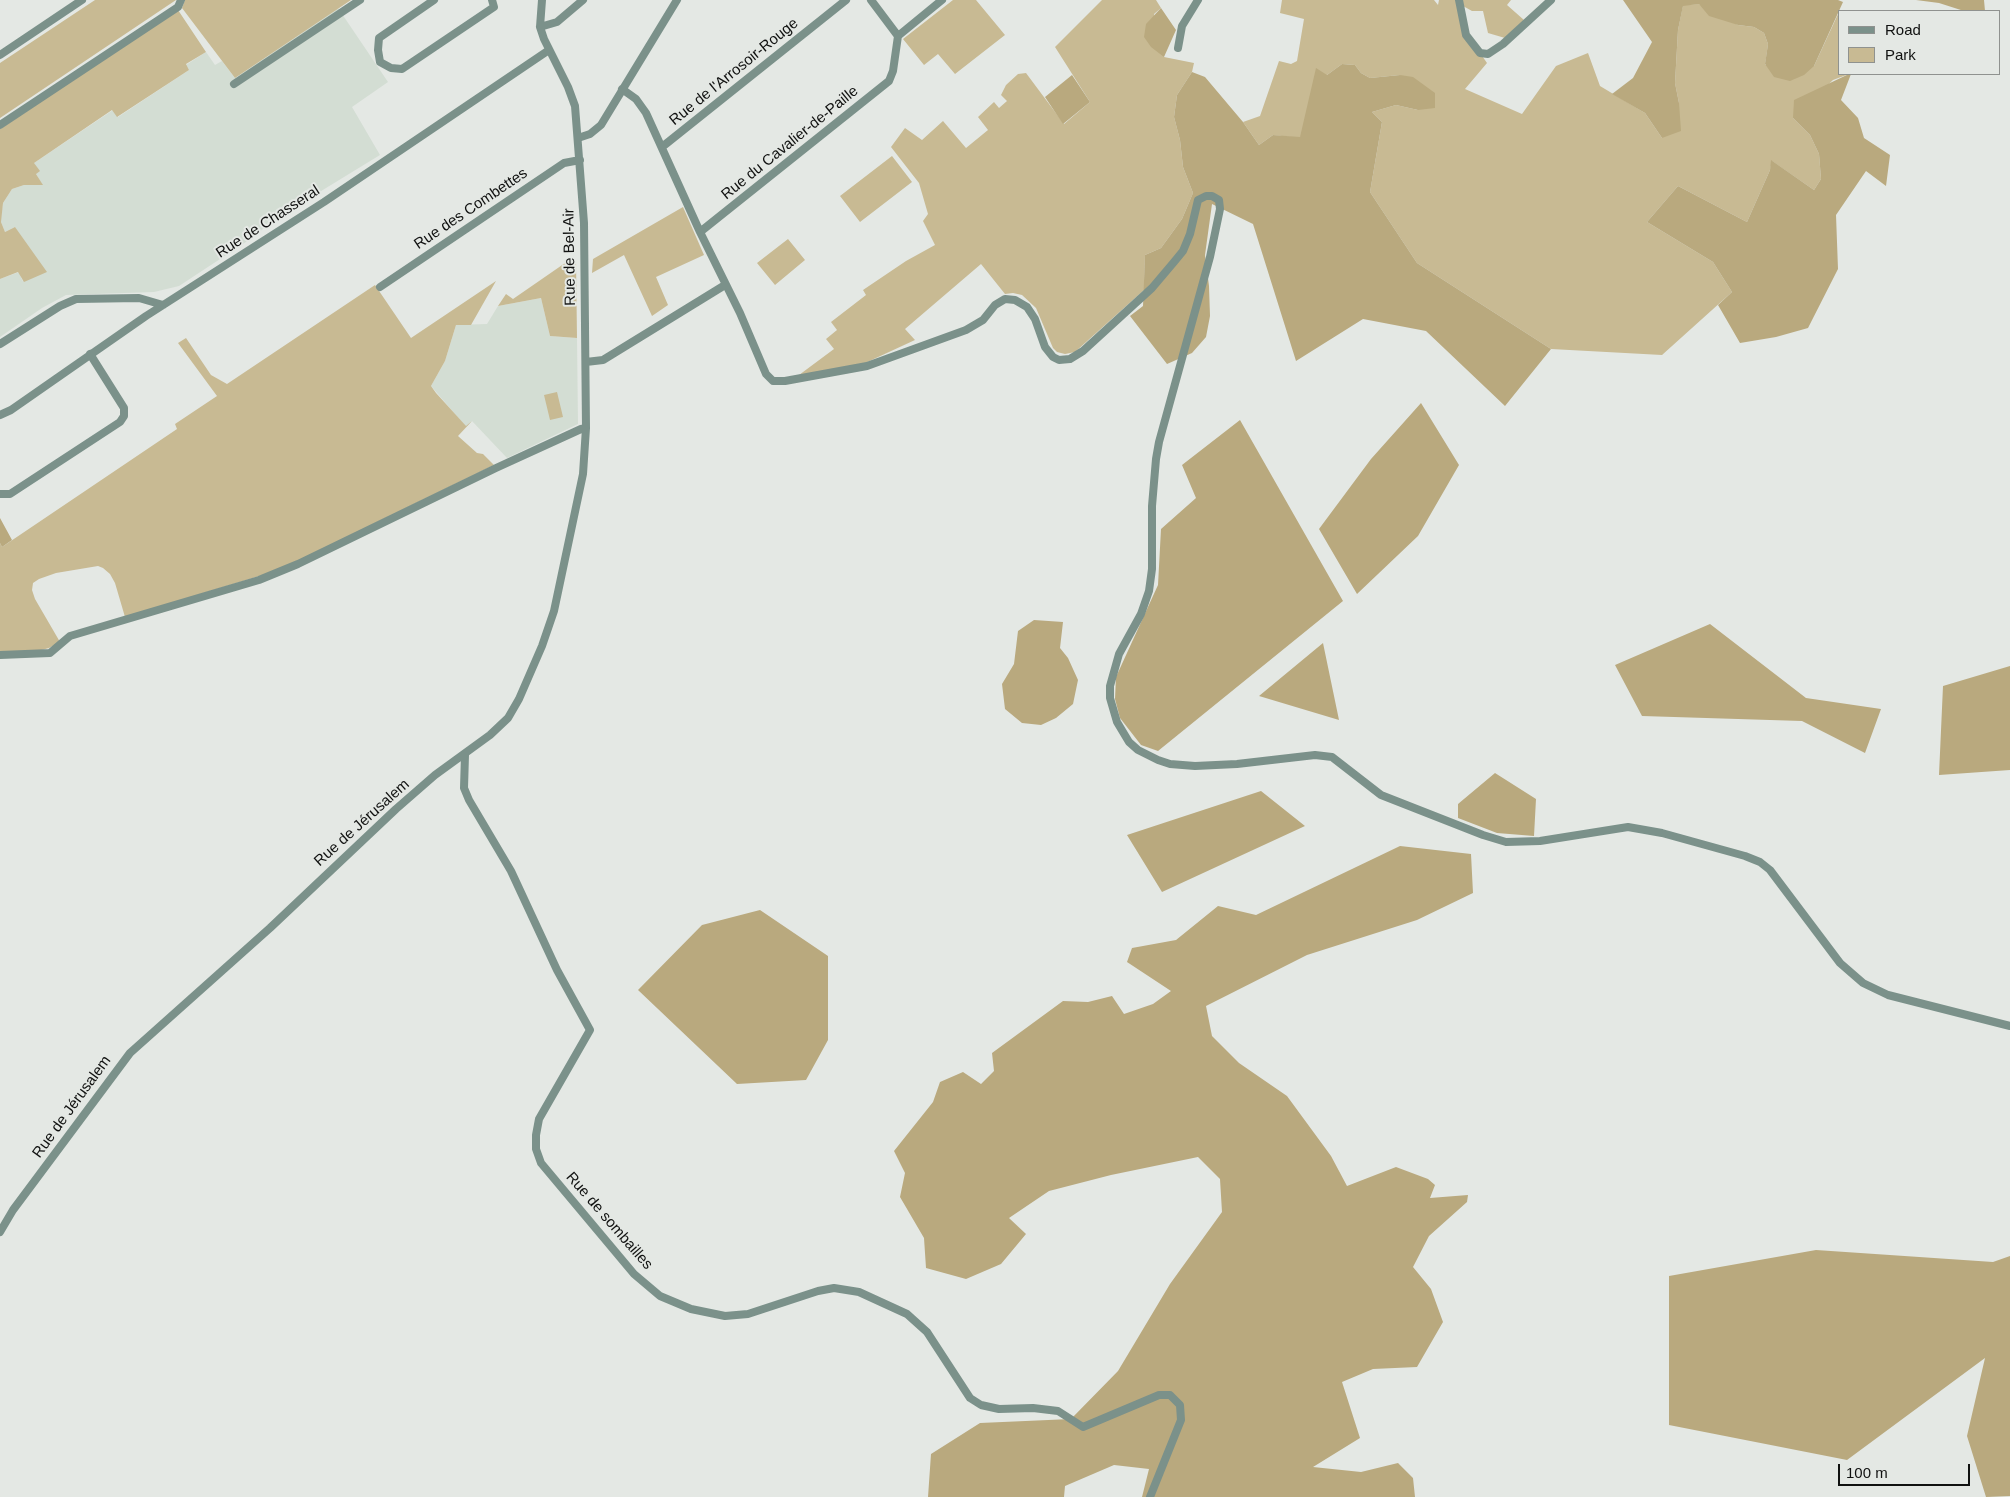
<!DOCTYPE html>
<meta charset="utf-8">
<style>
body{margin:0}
#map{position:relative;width:2010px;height:1497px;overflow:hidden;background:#e4e8e4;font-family:Helvetica,sans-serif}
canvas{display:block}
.legend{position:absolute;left:1838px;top:10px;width:162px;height:65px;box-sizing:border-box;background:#e4e8e4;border:1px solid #8f928f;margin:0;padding:6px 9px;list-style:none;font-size:15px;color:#101110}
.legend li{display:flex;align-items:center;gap:10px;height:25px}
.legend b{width:25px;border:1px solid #8f928f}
.scale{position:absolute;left:1838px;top:1464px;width:132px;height:22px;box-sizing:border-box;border:2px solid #101110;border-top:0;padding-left:6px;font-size:15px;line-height:18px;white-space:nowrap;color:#101110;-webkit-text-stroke:4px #e4e8e4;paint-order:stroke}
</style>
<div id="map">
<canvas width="2010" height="1497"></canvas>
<ul class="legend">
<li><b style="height:6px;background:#7b918a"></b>Road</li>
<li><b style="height:14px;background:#c8ba93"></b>Park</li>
</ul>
<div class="scale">100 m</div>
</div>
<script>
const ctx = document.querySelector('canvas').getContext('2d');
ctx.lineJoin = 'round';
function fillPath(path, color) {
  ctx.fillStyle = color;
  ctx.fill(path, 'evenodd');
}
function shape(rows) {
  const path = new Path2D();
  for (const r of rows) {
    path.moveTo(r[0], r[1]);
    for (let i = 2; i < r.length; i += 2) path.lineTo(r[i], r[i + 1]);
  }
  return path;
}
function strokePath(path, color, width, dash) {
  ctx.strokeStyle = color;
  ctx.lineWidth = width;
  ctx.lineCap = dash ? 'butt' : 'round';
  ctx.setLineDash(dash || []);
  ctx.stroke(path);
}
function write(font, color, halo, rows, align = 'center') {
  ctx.font = font + ' Helvetica,sans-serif';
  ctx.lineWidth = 4;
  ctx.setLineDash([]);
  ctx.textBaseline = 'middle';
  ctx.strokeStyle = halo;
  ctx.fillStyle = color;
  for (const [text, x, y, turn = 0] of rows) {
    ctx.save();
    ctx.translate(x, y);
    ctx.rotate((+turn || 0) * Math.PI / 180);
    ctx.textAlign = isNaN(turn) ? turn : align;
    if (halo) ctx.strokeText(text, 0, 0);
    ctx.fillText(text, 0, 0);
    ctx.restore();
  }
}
const built = shape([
 [338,8,388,82,352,107,380,155,277,218,249,240,179,286,154,292,66,295,42,308,0,337,0,279,19,272,23,282,15,227,5,232,1,222,1,216,3,203,12,189,24,185,42,184,36,174,34,163,113,110,118,117,189,70,186,65,206,52,215,65,222,61,235,78],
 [541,298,550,336,577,338,578,424,507,458,472,421,466,427,431,386,445,361,456,325,487,324,498,306]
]);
const green = shape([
 [95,0,176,0,0,118,0,63],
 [185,0,351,0,235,78,182,8],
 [953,0,976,0,1005,35,955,74,938,54,924,65,903,39],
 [1102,0,1156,0,1161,8,1154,14,1164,57,1194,63,1192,72,1177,95,1174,117,1180,140,1183,167,1193,193,1182,219,1161,248,1145,255,1144,290,1075,352,1065,354,1057,352,1053,348,1036,308,1022,295,1013,293,1005,294,981,264,905,329,915,340,863,364,799,375,834,349,826,339,837,330,831,322,866,295,863,290,906,261,935,245,923,221,928,214,919,183,891,147,905,128,922,140,943,121,966,148,988,130,978,117,994,102,999,108,1007,101,1001,95,1006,85,1018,74,1026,73,1064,124,1090,102,1055,47],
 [1282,0,1434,0,1438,5,1439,0,1457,0,1462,27,1487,63,1465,89,1522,114,1556,66,1588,53,1600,86,1645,113,1662,138,1679,103,1675,83,1678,30,1683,5,1699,4,1738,25,1754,27,1764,33,1768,44,1765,65,1814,66,1839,12,1839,74,1849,74,1833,80,1793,118,1810,135,1819,154,1821,179,1814,190,1772,161,1770,170,1747,222,1678,186,1647,222,1713,262,1732,292,1662,355,1551,349,1417,263,1370,192,1382,122,1372,112,1396,105,1418,110,1400,75,1370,78,1361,73,1355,65,1342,64,1327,75,1300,138,1273,135,1259,145,1243,122,1260,116,1279,61,1291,64,1297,61,1304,19,1280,13],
 [1461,0,1511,0,1507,5,1524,20,1505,38,1488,33,1483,11,1472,11,1463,6],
 [178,10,206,52,186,64,189,70,117,117,112,110,34,163,40,171,36,174,43,185,24,185,12,189,3,203,1,222,5,232,15,227,47,272,24,282,18,272,0,279,0,129],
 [892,156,912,182,860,222,840,196],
 [683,207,704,255,656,277,668,305,652,316,624,255,592,273,593,259],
 [788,239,805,260,775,285,757,263],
 [568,261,571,264,576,261,577,338,550,336,541,298,498,306,506,294,513,299],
 [496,281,471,325,456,325,445,361,431,386,436,393,466,426,472,421,458,436,477,453,483,454,494,465,279,570,125,617,115,583,110,574,103,568,98,566,56,573,39,579,33,583,32,590,35,599,60,642,49,648,30,653,0,653,0,543,2,547,177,429,175,424,217,396,178,343,186,338,211,375,227,384,375,285,411,338],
 [557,392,563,417,550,420,544,395]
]);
const forest = shape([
 [1623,0,1838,0,1843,2,1814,66,1804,75,1790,81,1774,77,1765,64,1768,44,1764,33,1754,27,1738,25,1709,16,1699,4,1683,6,1678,30,1675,83,1679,103,1681,131,1662,138,1645,113,1612,94,1633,78,1652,42],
 [1916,0,1984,0,1985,11,1964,11,1939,3],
 [1161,8,1176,30,1164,57,1151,47,1144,37,1146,24],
 [1342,64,1355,65,1361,73,1370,78,1400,75,1413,77,1435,93,1435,108,1418,110,1396,105,1372,112,1382,122,1370,192,1417,263,1551,349,1505,406,1426,331,1363,319,1296,361,1253,224,1212,204,1205,255,1209,286,1210,316,1206,337,1192,353,1167,364,1130,316,1143,306,1145,255,1161,248,1182,219,1193,193,1183,167,1180,140,1174,117,1177,95,1192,72,1205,77,1243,122,1259,145,1273,135,1300,137,1316,68,1327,75],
 [1849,74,1851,74,1841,100,1858,118,1864,138,1890,155,1886,186,1866,171,1836,215,1838,269,1808,328,1776,337,1740,343,1718,305,1732,292,1713,262,1647,222,1678,186,1747,222,1770,170,1771,160,1814,190,1821,179,1819,154,1810,135,1793,118,1794,100],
 [1072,75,1090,102,1063,124,1045,97],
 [1421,403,1459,465,1418,536,1357,594,1319,529,1371,459],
 [1240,420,1343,601,1158,751,1141,745,1120,718,1115,699,1116,677,1158,585,1161,529,1196,498,1182,465],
 [0,518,12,540,2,547,0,543],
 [1034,620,1063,622,1060,648,1068,658,1078,680,1073,704,1056,718,1041,725,1022,723,1005,709,1002,684,1014,664,1018,631],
 [1710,624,1806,698,1881,709,1865,753,1802,721,1642,716,1615,665],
 [1323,643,1339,720,1259,696],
 [2010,666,2010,770,1939,775,1943,686],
 [1495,773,1536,799,1534,836,1497,833,1458,818,1458,804],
 [1261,791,1305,826,1162,892,1127,835],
 [1400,846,1471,854,1473,893,1417,920,1307,955,1206,1006,1212,1036,1239,1063,1287,1096,1331,1156,1347,1186,1396,1167,1428,1179,1435,1185,1430,1198,1468,1195,1467,1202,1429,1236,1413,1267,1431,1289,1443,1322,1417,1367,1373,1369,1342,1382,1360,1438,1313,1467,1361,1472,1398,1463,1413,1478,1415,1497,1142,1497,1149,1469,1114,1465,1065,1486,1064,1497,928,1497,931,1454,980,1423,1071,1419,1118,1371,1170,1284,1222,1212,1220,1179,1198,1157,1111,1175,1049,1191,1009,1218,1026,1234,1001,1264,966,1279,926,1268,924,1238,900,1197,905,1173,894,1151,933,1102,940,1082,963,1072,981,1084,994,1071,992,1053,1063,1001,1088,1002,1112,996,1124,1014,1153,1004,1171,991,1127,962,1132,948,1176,940,1218,906,1256,915],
 [760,910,828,956,828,1040,806,1080,737,1084,638,990,702,925],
 [1816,1250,1993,1262,2010,1256,2010,1496,1986,1497,1967,1436,1985,1358,1847,1460,1669,1425,1669,1276]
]);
const minor = shape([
 [434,0,379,38,378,50,380,62,391,68,402,69,494,7,492,0],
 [871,0,898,36],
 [1459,0,1466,35,1480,53,1488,54,1503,44,1551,0],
 [540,27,557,22,583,0],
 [1178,48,1182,26,1198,0],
 [0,55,82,0],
 [234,84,360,0],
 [622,89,636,99,646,113,700,232,740,313,766,374,773,381,785,381,867,366,966,330,983,320,995,305,1005,299,1015,300,1027,307,1035,319,1045,347,1053,357,1059,360,1070,359,1083,351,1152,288,1174,262,1183,251,1190,234,1198,200,1206,196,1212,196,1219,200,1220,209,1210,257,1159,442,1156,459,1152,506,1152,569,1149,591,1141,614,1119,654,1110,686,1110,698,1117,722,1129,742,1138,750,1158,760,1170,764,1195,766,1237,764,1315,755,1332,757,1381,795,1483,835,1506,842,1540,841,1628,827,1662,833,1745,856,1760,862,1770,870,1840,963,1863,983,1888,995,2010,1026],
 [0,125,178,7,181,0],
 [578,138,590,134,601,125,677,0],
 [662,147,846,0],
 [700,232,889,81,893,71,898,36,942,0],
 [380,287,564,163,580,160],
 [0,344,60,306,76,299,139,298,163,305],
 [586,362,603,360,725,285],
 [0,415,11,410,146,316,324,202,549,50],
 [0,494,10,494,120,422,124,416,124,408,90,354],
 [0,655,50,653,70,636,259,580,298,564,496,468,581,429,586,428],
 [465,755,464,788,469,800,511,871,557,970,590,1030,539,1119,536,1135,536,1149,541,1163,634,1274,660,1296,691,1309,725,1316,748,1314,818,1291,834,1288,859,1292,907,1314,927,1332,970,1398,981,1405,999,1409,1033,1408,1058,1411,1083,1427,1159,1395,1170,1395,1180,1405,1181,1420,1150,1497],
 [0,1232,13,1210,130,1053,270,928,396,809,435,775,490,735,508,718,519,699,542,646,554,611,583,474,586,428,584,223,575,106,568,87,544,39,540,27,542,0]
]);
const streetNames = [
 ["Rue de l'Arrosoir-Rouge",734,72,-39],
 ["Rue du Cavalier-de-Paille",790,143,-39],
 ["Rue des Combettes",471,209,-34],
 ["Rue de Chasseral",268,222,-33],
 ["Rue de Bel-Air",570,257,-91],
 ["Rue de Jérusalem",362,823,-42],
 ["Rue de Jérusalem",72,1107,-54],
 ["Rue de sombailles",609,1221,49]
];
fillPath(built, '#d3ddd3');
fillPath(green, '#c8ba93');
fillPath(forest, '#b9a97e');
strokePath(minor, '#7b918a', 8);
write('15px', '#101110', '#e4e8e4', streetNames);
</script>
